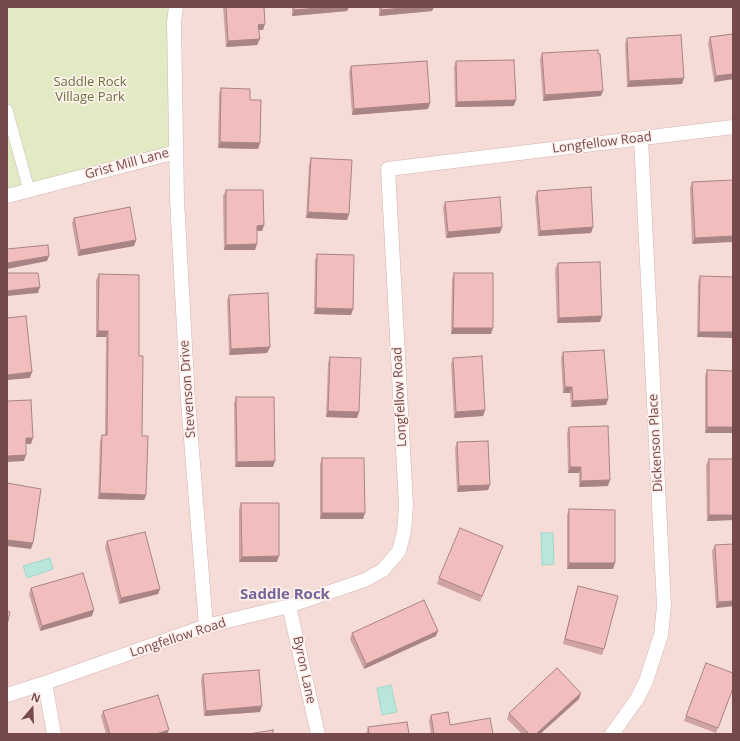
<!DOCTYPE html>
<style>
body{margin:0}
#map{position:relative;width:740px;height:741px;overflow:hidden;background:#fceae5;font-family:"Open Sans",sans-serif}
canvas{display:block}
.frame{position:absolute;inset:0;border:8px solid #764a4b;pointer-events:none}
.north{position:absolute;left:12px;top:689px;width:40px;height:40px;-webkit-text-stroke:3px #fff0ec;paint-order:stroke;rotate:19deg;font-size:11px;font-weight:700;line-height:16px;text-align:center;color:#764a4b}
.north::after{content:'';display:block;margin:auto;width:14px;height:18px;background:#764a4b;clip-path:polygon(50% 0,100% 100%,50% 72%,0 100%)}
</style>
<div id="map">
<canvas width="740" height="741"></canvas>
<div class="frame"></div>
<div class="north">N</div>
</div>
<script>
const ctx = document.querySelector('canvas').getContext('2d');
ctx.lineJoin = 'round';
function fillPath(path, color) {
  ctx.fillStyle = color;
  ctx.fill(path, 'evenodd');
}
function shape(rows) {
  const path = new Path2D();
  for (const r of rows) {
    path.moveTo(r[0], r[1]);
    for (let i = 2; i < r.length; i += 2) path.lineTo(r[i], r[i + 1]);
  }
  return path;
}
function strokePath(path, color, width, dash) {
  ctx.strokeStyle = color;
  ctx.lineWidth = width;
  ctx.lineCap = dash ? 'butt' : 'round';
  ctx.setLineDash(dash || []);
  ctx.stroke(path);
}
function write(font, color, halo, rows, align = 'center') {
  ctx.font = font + ' "Open Sans",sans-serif';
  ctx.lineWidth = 3.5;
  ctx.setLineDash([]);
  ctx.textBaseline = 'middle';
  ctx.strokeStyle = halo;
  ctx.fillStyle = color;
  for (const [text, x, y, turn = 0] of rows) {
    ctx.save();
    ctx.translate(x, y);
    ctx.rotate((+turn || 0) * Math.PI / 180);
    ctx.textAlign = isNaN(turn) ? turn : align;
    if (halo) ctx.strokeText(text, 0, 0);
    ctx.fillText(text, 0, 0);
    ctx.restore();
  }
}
const residential = shape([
 [176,7,733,7,733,734,7,734,7,196]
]);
const green = shape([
 [7,7,176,7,176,152,7,196]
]);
const water = shape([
 [541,533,553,533,554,564,542,565,541,533],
 [50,558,53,569,27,578,23,566,50,558],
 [391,685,397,712,382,715,377,688,391,685]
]);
const pedestrian = shape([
 [7,110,29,190]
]);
const minor = shape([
 [176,7,174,22,177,200,188,401,206,626],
 [7,196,176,152],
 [289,606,318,734],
 [45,683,54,734],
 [7,695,45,683,206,626,289,606,365,580,383,570,399,551,404,532,406,505,388,169,733,127],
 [612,734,637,699,646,681,661,635,664,606,641,139]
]);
const wall = shape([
 [223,7,264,7,263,30,259,30,257,45,226,47],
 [292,7,349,7,347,11,292,16],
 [379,7,434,7,432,11,379,16],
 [733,34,733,79,714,82,708,43,710,37],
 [627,38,682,84,627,87,625,44],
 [542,53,601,96,543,101,540,59],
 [456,61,514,106,455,107,454,67],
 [351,66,430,103,428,109,352,115,349,72],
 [221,88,250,100,260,143,258,149,218,148,219,94],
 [311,158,349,214,347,220,306,218,309,164],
 [733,180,692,244,690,188,692,182],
 [226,190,264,225,262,231,257,231,257,244,255,250,224,250,223,196],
 [537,191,593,227,591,233,538,236,535,197],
 [445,202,500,233,446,238,443,208],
 [74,218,136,240,134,246,78,256,72,223],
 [317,254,353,309,351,315,314,314,315,260],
 [558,263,602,316,600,322,557,323,555,269],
 [454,273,491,334,451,334,452,279],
 [99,274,139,356,142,436,146,495,144,500,98,499,100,441,102,435,105,435,106,337,96,337,96,280],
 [700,276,733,277,697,337,698,282],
 [229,295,270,347,267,353,229,355,227,300],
 [563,352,608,399,606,405,571,407,570,393,563,393,561,358],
 [330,357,359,412,357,418,326,417,328,363],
 [453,358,485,410,483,416,454,418,451,364],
 [707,370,733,371,705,433,705,376],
 [236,397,273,467,235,467,234,403],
 [569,427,608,486,579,487,579,473,568,473,567,433],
 [457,442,490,485,488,490,457,492,455,448],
 [322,458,365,513,363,519,320,519,320,464],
 [709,459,733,459,733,520,707,521,706,465],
 [241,503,277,562,239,562,239,509],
 [569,509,613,569,567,569,567,515],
 [107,541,160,589,158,594,119,604,105,547],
 [733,544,733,606,716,608,712,551,715,545],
 [501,551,480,602,437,584,439,578],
 [578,586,604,649,602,655,563,644,576,592],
 [31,588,92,616,40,631,29,594],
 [352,633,436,636,364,669,350,639],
 [706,663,733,688,716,733,684,721],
 [203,674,260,712,204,716,201,680],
 [579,699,540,734,522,734,507,719,509,713],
 [103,711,167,734,106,734,101,716],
 [431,715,450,725,493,734,431,734,429,721],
 [368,727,409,734,366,734]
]);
const shadedWall = shape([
 [330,7,349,7,347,11,292,16,294,10],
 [414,7,434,7,432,11,379,16,381,10],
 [265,24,263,30,256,30,258,25],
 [260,39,257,45,226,47,228,41],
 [733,74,733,79,714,82,716,76],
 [684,78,682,84,627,87,629,81],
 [603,91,601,96,543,101,545,95],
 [516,100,514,106,455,107,457,102],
 [430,103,428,109,352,115,354,109],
 [220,142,260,143,258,149,218,148],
 [308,212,349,214,347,220,306,218],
 [264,225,262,231,255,231,257,226],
 [502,227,500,233,446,238,448,232],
 [593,227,591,233,538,236,540,231],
 [733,236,733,242,692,244,695,238],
 [136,240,134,246,78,256,80,250],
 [257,244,255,250,224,250,226,245],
 [49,256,47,261,7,269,7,263],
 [40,287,38,293,7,296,7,291],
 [316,308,353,309,351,315,314,314],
 [602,316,600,322,557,323,559,318],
 [453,328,493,328,491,334,451,334],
 [98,331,108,331,106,337,96,337],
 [699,332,733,332,733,338,697,337],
 [270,347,267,353,229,355,231,349],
 [32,372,30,378,7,380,7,375],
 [565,387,572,387,570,393,563,393],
 [608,399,606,405,571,407,573,401],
 [485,410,483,416,454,418,456,412],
 [328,411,359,412,357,418,326,417],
 [707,427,733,427,733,433,705,433],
 [26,438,33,438,31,444,24,444],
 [26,455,24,461,7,462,7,456],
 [275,461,273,467,235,467,237,462],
 [570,467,581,467,579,473,568,473],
 [610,480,608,486,579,487,581,481],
 [490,485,488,490,457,492,459,486],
 [100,493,146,495,144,500,98,499],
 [322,513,365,513,363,519,320,519],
 [709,515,733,515,733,520,707,521],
 [7,540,33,543,31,549,7,546],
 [279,556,277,562,239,562,242,557],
 [569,563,615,563,613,569,567,569],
 [160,589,158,594,119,604,121,598],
 [733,601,733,606,716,608,718,602],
 [94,610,92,616,40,631,42,626],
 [438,631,436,636,364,669,366,664],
 [581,693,579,699,540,734,536,734],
 [262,706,260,712,204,716,206,711],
 [169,730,167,734,156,734]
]);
const building = shape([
 [226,7,264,7,265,24,258,25,260,39,228,41,226,7],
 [294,7,330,7,294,10,294,7],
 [381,7,414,7,381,10,381,7],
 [733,34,733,74,716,76,710,37,733,34],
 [681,35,684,78,629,81,627,38,681,35],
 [598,50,598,54,600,54,603,91,545,95,542,53,598,50],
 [514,60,516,100,457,102,456,61,514,60],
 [427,61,430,103,354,109,351,66,427,61],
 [221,88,250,89,250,100,261,100,260,143,220,142,221,88],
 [311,158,352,160,349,214,308,212,311,158],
 [733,180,733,236,695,238,692,182,733,180],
 [591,187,593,227,540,231,537,191,591,187],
 [226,190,263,190,264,225,257,226,257,244,226,245,226,190],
 [500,197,502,227,448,232,445,202,500,197],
 [130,207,136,240,80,250,74,218,130,207],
 [48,245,49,256,7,263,7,249,48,245],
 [317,254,354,255,353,309,316,308,317,254],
 [600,262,602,316,559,318,558,263,600,262],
 [7,273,38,273,40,287,7,291,7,273],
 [454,273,493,273,493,328,453,328,454,273],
 [99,274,139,275,139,356,143,356,142,436,148,436,146,495,100,493,102,435,107,435,108,331,98,331,99,274],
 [700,276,733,277,733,332,699,332,700,276],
 [268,293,270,347,231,349,229,295,268,293],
 [26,316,32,372,7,375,7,318,26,316],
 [604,350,608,399,573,401,572,387,565,387,563,352,604,350],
 [482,356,485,410,456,412,453,358,482,356],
 [330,357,361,358,359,412,328,411,330,357],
 [707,370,733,371,733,427,707,427,707,370],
 [236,397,274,397,275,461,237,462,236,397],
 [31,400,33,438,26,438,26,455,7,456,7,401,31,400],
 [608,426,610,480,581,481,581,467,570,467,569,427,608,426],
 [488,441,490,485,459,486,457,442,488,441],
 [322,458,364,458,365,513,322,513,322,458],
 [709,459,733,459,733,515,709,515,709,459],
 [7,483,41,489,33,543,7,540,7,483],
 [241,503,279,503,279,556,242,557,241,503],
 [569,509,615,510,615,563,569,563,569,509],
 [460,528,503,546,482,596,439,578,460,528],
 [145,532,160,589,121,598,107,541,145,532],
 [733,544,733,601,718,602,715,545,733,544],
 [83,573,94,610,42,626,31,588,83,573],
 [578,586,618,596,604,649,565,639,578,586],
 [424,600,438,631,366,664,352,633,424,600],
 [7,611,10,612,7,625,7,611],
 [706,663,733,673,733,688,718,728,686,716,706,663],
 [557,668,581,693,536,734,529,734,509,713,557,668],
 [259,670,262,706,206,711,203,674,259,670],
 [158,695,169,730,156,734,110,734,103,711,158,695],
 [448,712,450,725,490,718,493,734,434,734,431,715,448,712],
 [407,722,409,734,369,734,368,727,407,722],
 [273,730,273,734,249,734,273,730]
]);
const parkNames = [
 ["Saddle Rock",90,82],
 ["Village Park",90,97]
];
const streetNames = [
 ["Longfellow Road",602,143,-7],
 ["Grist Mill Lane",127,164,-15],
 ["Stevenson Drive",188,389,-94],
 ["Longfellow Road",400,397,-93],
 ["Dickenson Place",656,443,-93],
 ["Longfellow Road",178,638,-18],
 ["Byron Lane",304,670,78]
];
const quarterNames = [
 ["Saddle Rock",285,595]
];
fillPath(residential, '#f6dcd7');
fillPath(green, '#e2eac3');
fillPath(water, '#b9e6db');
strokePath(water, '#a0d8cb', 1);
strokePath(pedestrian, '#d3b3b1', 12);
strokePath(minor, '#d3b3b1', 15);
strokePath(pedestrian, '#fff', 11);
strokePath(minor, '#fff', 14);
fillPath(wall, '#d0a3a3');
fillPath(shadedWall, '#a98484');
fillPath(building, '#f2bdbd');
strokePath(building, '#a98484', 1);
write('13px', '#64753f', '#fff0ec', parkNames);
write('13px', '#764a4b', '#fff0ec', streetNames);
write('bold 15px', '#746699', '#fff0ec', quarterNames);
</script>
